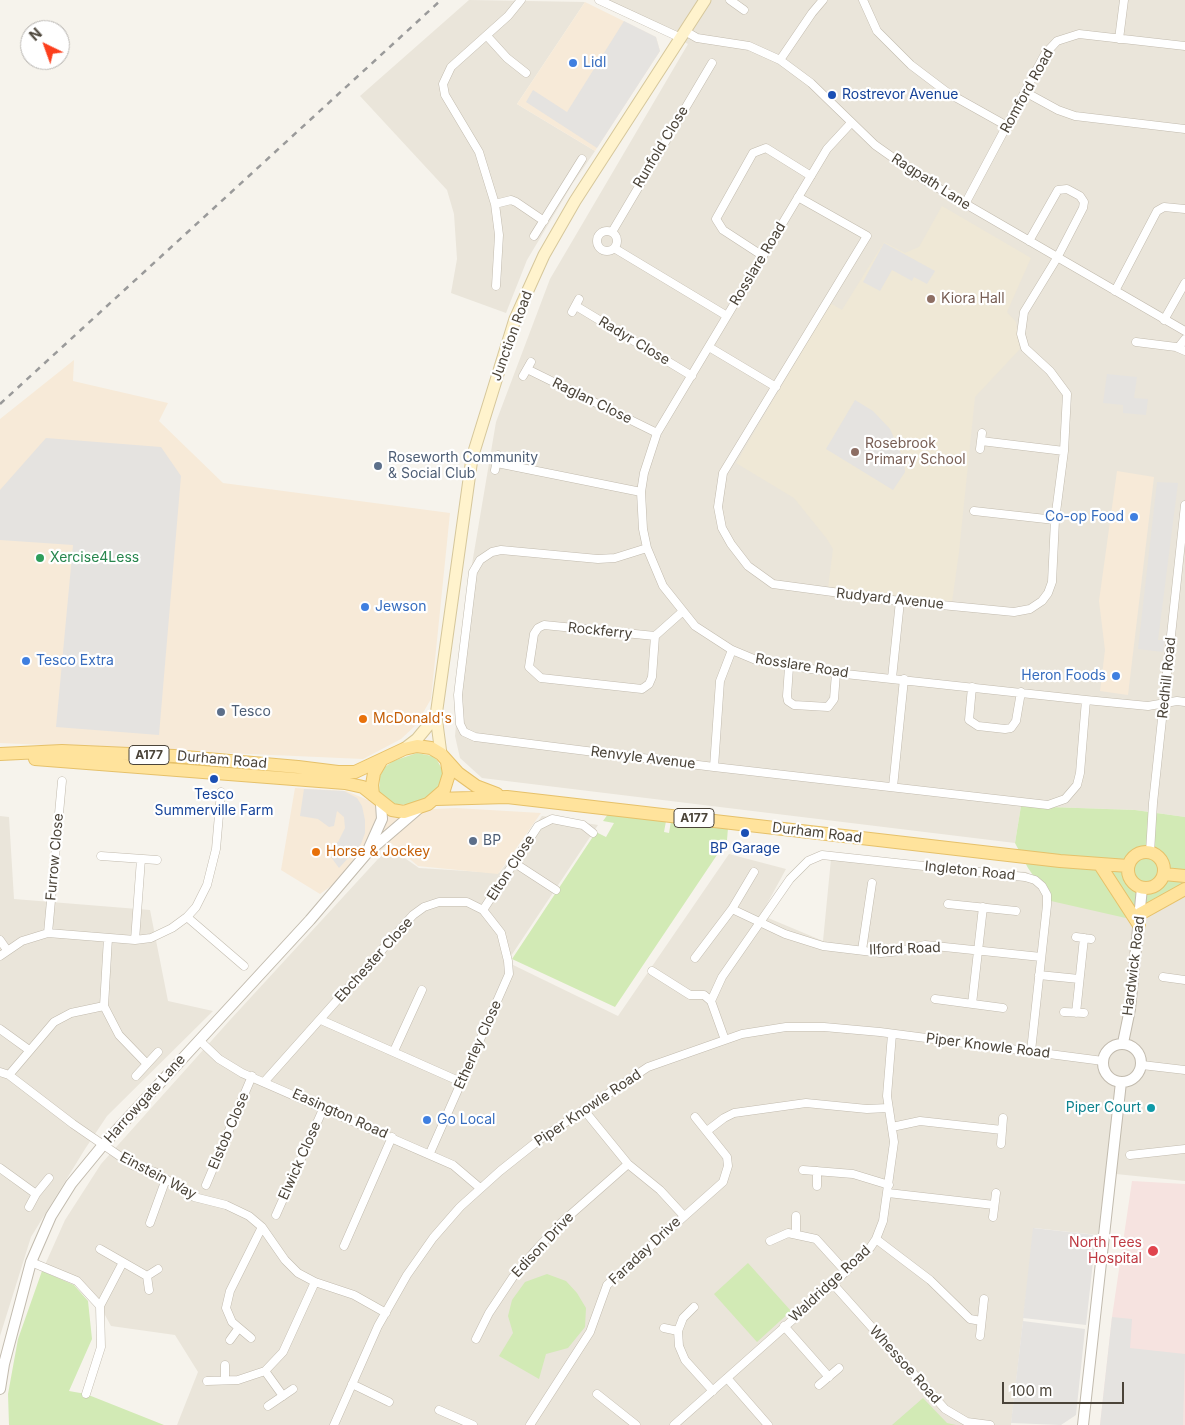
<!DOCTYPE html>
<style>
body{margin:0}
#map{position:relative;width:1185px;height:1425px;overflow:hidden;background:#f6f3ec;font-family:Inter,sans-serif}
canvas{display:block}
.north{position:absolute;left:20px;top:20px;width:50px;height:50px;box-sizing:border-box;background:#fff;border:1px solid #b7b4b0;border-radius:50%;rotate:318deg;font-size:14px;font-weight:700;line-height:20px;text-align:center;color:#4b4439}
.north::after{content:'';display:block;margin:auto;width:18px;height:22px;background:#fc3f1d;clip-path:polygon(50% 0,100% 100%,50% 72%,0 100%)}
.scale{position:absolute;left:1002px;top:1382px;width:122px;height:22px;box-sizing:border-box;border:2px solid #4b4439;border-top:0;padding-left:6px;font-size:15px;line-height:18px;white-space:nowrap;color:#4b4439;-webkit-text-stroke:4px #fff;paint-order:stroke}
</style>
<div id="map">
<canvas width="1185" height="1425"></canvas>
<div class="north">N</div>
<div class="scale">100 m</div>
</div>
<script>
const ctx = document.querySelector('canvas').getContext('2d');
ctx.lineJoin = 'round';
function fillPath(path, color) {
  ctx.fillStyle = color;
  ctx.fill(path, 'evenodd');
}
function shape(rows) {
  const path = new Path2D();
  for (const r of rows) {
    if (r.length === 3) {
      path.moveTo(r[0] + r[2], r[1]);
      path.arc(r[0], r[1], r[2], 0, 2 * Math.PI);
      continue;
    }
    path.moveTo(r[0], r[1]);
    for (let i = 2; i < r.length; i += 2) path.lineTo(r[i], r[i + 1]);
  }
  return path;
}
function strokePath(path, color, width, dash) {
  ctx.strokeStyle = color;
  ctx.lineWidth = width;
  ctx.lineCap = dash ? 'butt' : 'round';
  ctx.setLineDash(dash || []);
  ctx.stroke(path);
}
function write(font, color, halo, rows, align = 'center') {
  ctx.font = font + ' Inter,sans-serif';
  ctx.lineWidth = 4.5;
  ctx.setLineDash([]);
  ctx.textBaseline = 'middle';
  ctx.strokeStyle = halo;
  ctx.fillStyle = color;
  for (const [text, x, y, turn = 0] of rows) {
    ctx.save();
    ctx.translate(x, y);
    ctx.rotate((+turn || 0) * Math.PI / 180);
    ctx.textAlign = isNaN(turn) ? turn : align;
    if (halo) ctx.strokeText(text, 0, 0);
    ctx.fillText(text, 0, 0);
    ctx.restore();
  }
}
const residential = shape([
 [469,0,585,2,517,104,595,151,573,183,527,260,506,313,451,293,457,259,454,214,447,190,360,96],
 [596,0,1185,0,1185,817,1135,810,1021,806,1015,843,482,778,460,758,455,736,470,576,496,422,550,279,688,44],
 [0,816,9,817,14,899,150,910,168,1001,213,1011,107,1116,85,1149,31,1237,0,1336],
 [542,816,598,825,507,962,618,1016,729,854,786,869,761,915,823,941,831,859,1027,872,1054,899,1141,920,1185,897,1185,1181,1106,1173,1098,1235,1034,1228,1011,1425,177,1425,198,1372,175,1335,111,1326,100,1306,77,1281,44,1267,65,1220,101,1164,230,1020,389,847,419,868,499,873]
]);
const commercial = shape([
 [585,2,656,37,660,51,595,151,517,104],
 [74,360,73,381,168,403,159,421,223,483,450,513,431,699,416,725,401,739,363,759,0,743,0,419],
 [1117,471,1154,477,1128,695,1100,691,1105,650,1099,601],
 [295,788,346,791,395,811,456,808,541,813,498,874,418,866,391,843,320,894,281,870]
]);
const education = shape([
 [942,206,1031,258,1007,312,1016,322,1020,349,975,397,959,552,952,602,828,588,833,549,827,539,794,498,736,463,830,303,842,310,884,242,905,253,919,247]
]);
const medical = shape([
 [1132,1181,1185,1184,1185,1425,1100,1425,1112,1317]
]);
const green = shape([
 [417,753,432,756,437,760,443,771,442,783,427,799,408,805,392,804,379,792,380,776,385,767,393,761],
 [1021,806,1135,810,1185,817,1185,895,1139,921,1051,901,1028,868,1015,843],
 [608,814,666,821,664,832,669,833,671,821,728,828,727,840,615,1007,512,959,596,832,606,837,614,823,603,821],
 [748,1263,791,1311,757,1342,714,1294],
 [42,1271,74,1285,88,1301,92,1339,69,1391,86,1394,164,1425,9,1425,8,1394,18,1339],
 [547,1274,566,1281,577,1293,586,1308,585,1327,568,1348,546,1354,539,1379,499,1356,513,1333,508,1316,512,1300,525,1282],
 [923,1398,947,1423,956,1425,892,1425]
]);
const parking = shape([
 [624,21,656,37,660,51,597,148,526,102,533,90,567,112],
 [884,243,935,271,927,284,914,277,912,281,892,270,880,291,863,282],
 [1107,374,1137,377,1134,398,1148,399,1146,415,1123,413,1123,405,1103,403],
 [855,400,873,411,890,429,904,460,905,472,893,490,826,449],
 [46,438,161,447,181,476,159,735,56,727,73,545,0,540,0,490],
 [1157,482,1178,483,1158,640,1165,640,1163,652,1138,649],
 [304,789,344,791,357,798,362,806,365,820,365,833,361,844,339,868,331,857,336,853,331,846,338,842,345,828,344,817,337,811,334,826,329,827,318,819,300,816],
 [1033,1228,1096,1235,1086,1325,1023,1318],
 [1112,1317,1132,1319,1130,1348,1185,1354,1183,1425,1100,1425],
 [1023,1321,1085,1329,1076,1415,1061,1425,1011,1423]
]);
const minor = shape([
 [599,0,681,38],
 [730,0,744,10],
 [863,0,877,31,911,65,948,93,1007,126],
 [685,31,697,38,749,46,780,60,811,83,875,145,926,181,1185,331],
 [487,36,507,58,526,73],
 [1119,39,1124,0],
 [780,60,812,13,823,0],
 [1025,92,1058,110,1075,116,1185,129],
 [851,123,827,149,657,433,644,473,641,492,643,529,647,548,663,586,695,626,732,650,756,660,836,673,1086,700,1148,706,1177,701,1185,702],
 [798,197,867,236,723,473,718,507,722,528,731,544,748,566,773,584,900,601,1014,612,1030,609,1042,601,1048,593,1052,582,1055,520,1064,451,1067,394,1050,371,1025,348,1021,334,1024,312,1057,258,1083,208,1084,202,1080,196,1067,189,1058,190,1029,241],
 [495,204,511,200,516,202,544,221],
 [965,204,1045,54,1057,41,1079,34,1185,46],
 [607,241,10],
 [612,232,712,63],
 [534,236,582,159],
 [614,248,727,316],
 [763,256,723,230,716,219,753,153,766,148,811,176],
 [496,286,499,235,495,204,479,152,445,95,443,84,451,67,508,16,521,0],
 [1115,291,1157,211,1164,207,1185,209],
 [576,306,692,376],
 [572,312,579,299],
 [1164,320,1185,283],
 [1136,342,1176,347,1185,351],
 [709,347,776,387],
 [1178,348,1185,339],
 [527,369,657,433],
 [523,376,531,362],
 [981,441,1064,451],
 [980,449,982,433],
 [497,463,641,492],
 [495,470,498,455],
 [974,511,1055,520],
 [647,548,615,558,598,559,501,550,492,552,480,560,473,572,458,695,460,724,464,732,475,737,714,767,1048,805,1065,799,1077,785,1080,773,1086,700],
 [655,636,544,625,538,628,534,634,529,667,541,678,642,689,649,684,652,677,655,636,682,612],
 [789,667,787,696,788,701,794,705,828,707,834,699,836,673],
 [892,678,900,601],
 [972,687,969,720,978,726,1005,729,1011,728,1016,721,1021,692],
 [714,767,720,681,732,650],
 [893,787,904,679],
 [1150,852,1153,803,1185,505],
 [101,856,157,860],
 [513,862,556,890],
 [948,904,1016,911],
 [732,909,785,934,823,946,881,953,901,951,925,945,1041,957],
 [483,910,538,826,552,819,583,825,593,833],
 [187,917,244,966],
 [48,933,62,781],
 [1076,937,1091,939],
 [108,938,104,1006,119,1035,147,1064],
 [0,940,7,950],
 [135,940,141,859],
 [862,950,872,883],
 [0,956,22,941,48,933,135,940,151,938,172,928,187,917,196,907,207,885,216,849,221,792],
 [695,958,732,909,754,872],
 [652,971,690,995,704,995,711,1001],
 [1039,975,1079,979],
 [1163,977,1185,980],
 [935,999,1003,1008],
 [972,1004,983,907],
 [1064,1012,1084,1013],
 [1076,1013,1084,938],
 [321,1020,461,1082],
 [0,1029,29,1050],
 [199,1040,219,1059,242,1073,453,1165,480,1188],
 [725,1040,711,1001,722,977,790,879,808,861,822,855,1025,877,1035,880,1042,886,1047,895,1047,905,1031,1051],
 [394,1051,422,990],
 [1142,1065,1185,1070],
 [0,1072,9,1075,73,1124,134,1166,155,1172,194,1197,226,1205,249,1216,262,1227,285,1260,298,1273,315,1282,354,1295,386,1313],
 [9,1075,54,1022,71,1013,104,1006],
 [136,1076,158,1052],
 [265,1081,413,915,424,907,439,902,467,902,483,910,501,933,508,961,509,974,430,1153],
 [584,1110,628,1164,660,1190,683,1215],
 [892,1127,920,1121,1002,1130],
 [707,1131,724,1118,734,1113,806,1103,867,1109,888,1108],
 [1001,1144,1003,1118],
 [1130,1155,1185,1149],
 [0,1168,36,1194],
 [803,1170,853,1174,889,1185],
 [817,1171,817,1186],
 [206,1185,252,1076],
 [888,1193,994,1205],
 [29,1207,36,1194,49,1178],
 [276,1215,324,1107],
 [993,1217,996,1193],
 [150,1223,166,1179],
 [796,1234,796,1216],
 [876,1239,930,1280,970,1319,981,1321],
 [770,1241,788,1233,816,1239,846,1272],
 [344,1246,392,1137],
 [100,1249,147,1276,149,1290],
 [31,1262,77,1281,100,1306,101,1347,86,1394],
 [147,1276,158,1269],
 [833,1284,945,1409,967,1422,990,1425],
 [100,1306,122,1264],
 [694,1307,683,1318,678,1331,679,1346,685,1360,713,1391],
 [784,1326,829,1377],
 [664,1328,678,1331],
 [980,1336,984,1299],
 [251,1338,232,1322,226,1308,230,1291,262,1227],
 [476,1339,489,1313,513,1277,535,1251,561,1223,628,1164],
 [230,1340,238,1329],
 [225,1365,225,1380],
 [265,1371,283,1396],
 [727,1378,768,1425],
 [207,1381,238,1380,265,1371,283,1352,315,1282],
 [352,1384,389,1402],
 [819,1385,839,1368],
 [597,1394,636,1425],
 [268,1406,293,1389],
 [439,1410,473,1425],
 [334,1425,378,1326,407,1275,433,1238,460,1207,500,1171,539,1140,648,1067,742,1034,786,1027,824,1027,880,1032,1103,1061],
 [530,1425,590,1332,607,1285,723,1182,728,1166,727,1157,695,1117],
 [674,1425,833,1284,870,1248,876,1239,883,1221,894,1142,887,1096,892,1034]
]);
const tertiary = shape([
 [369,848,382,819,381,804],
 [1123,1043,1130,1009,1142,888],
 [1122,1063,19],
 [0,1389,4,1364,31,1262,51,1216,71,1184,103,1145,310,920,367,853,417,810],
 [1083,1425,1121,1082]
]);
const secondary = shape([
 [404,749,417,739,436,716],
 [441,754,436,716,472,458,515,319,544,255,575,201,705,0]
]);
const primary = shape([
 [0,754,62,751,174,756,298,767,338,772,355,772,404,749,417,746,431,748,441,754,458,773,476,786,497,794],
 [35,759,345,783,363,787,392,810,404,812,428,804,444,790,449,774,447,762],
 [373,795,372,785,374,773,381,761],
 [436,799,507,797,1060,861,1128,866],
 [1146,870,18],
 [1100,865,1139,925],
 [1164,874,1185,876],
 [1140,914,1185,889]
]);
const rail = shape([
 [0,404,441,0]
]);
const markers = [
 [573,63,5,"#3f7fe0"],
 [832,95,5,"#1a4fb4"],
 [931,299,5,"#8d6e63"],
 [855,452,5,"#8d6e63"],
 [378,466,5,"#5c6f8a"],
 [1134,517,5,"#3f7fe0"],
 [40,558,5,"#2e9e5b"],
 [365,607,5,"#3f7fe0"],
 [26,661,5,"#3f7fe0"],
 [1116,676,5,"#3f7fe0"],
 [221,712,5,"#5c6f8a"],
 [363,719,5,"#e8710a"],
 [214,779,5,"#1a4fb4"],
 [745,833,5,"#1a4fb4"],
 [473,841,5,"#5c6f8a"],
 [316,852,5,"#e8710a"],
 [1151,1108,5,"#0f9aa8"],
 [427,1120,5,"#3f7fe0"],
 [1153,1251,6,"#e0444e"]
];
const shields = [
 [149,755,40],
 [694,818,40]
];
const shieldNames = [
 ["A177",149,755],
 ["A177",694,818]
];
const shopNames = [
 ["Lidl",583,63],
 ["Co-op Food",1124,517,"right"],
 ["Jewson",375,607],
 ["Tesco Extra",36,661],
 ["Heron Foods",1106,676,"right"],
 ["Go Local",437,1120]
];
const streetNames = [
 ["Romford Road",1027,91,-61],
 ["Runfold Close",661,147,-59],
 ["Ragpath Lane",931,182,33],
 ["Rosslare Road",758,264,-59],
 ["Junction Road",512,336,-70],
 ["Radyr Close",634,341,31],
 ["Raglan Close",592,401,26],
 ["Rudyard Avenue",890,599,6],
 ["Rockferry",600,631,6],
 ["Rosslare Road",802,666,9],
 ["Redhill Road",1167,678,-84],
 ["Renvyle Avenue",643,758,7],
 ["Durham Road",222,760,5],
 ["Durham Road",817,833,7],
 ["Furrow Close",55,857,-85],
 ["Elton Close",511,868,-57],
 ["Ingleton Road",970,871,6],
 ["Ilford Road",905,949,-2],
 ["Ebchester Close",374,960,-48],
 ["Hardwick Road",1134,966,-83],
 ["Etherley Close",478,1045,-66],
 ["Piper Knowle Road",988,1046,7],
 ["Harrowgate Lane",145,1099,-48],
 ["Piper Knowle Road",588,1108,-34],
 ["Easington Road",340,1114,24],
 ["Elstob Close",229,1131,-67],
 ["Elwick Close",300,1161,-66],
 ["Einstein Way",158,1176,28],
 ["Edison Drive",543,1245,-47],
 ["Faraday Drive",645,1251,-43],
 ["Waldridge Road",830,1284,-43],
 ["Whessoe Road",905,1365,48]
];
const transitNames = [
 ["Rostrevor Avenue",842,95,"left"],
 ["Tesco",214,795],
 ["Summerville Farm",214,811],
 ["BP Garage",745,849]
];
const educationNames = [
 ["Kiora Hall",941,299],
 ["Rosebrook",865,444],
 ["Primary School",865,460]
];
const serviceNames = [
 ["Roseworth Community",388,458],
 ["& Social Club",388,474],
 ["Tesco",231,712],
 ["BP",483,841]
];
const leisureNames = [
 ["Xercise4Less",50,558]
];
const foodNames = [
 ["McDonald's",373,719],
 ["Horse & Jockey",326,852]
];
const cultureNames = [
 ["Piper Court",1141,1108]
];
const healthNames = [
 ["North Tees",1142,1243],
 ["Hospital",1142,1259]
];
fillPath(residential, '#eae5da');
fillPath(commercial, '#f7ead8');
fillPath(education, '#efe8d6');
fillPath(medical, '#f6e3e0');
fillPath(green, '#d2eab5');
fillPath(parking, '#e5e3e0');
strokePath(minor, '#c2bbae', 9);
strokePath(tertiary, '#c2bbae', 12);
strokePath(secondary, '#d6c79b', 13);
strokePath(primary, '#e6c16a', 14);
strokePath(minor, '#fff', 8);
strokePath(tertiary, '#fff', 10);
strokePath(secondary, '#fff3cd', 11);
strokePath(primary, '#ffe39c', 12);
strokePath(rail, '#9a9a9a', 2.5, [6, 6]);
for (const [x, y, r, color] of markers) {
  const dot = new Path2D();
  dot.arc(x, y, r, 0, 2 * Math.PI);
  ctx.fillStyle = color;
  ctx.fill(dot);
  strokePath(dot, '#fff', 2);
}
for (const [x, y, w] of shields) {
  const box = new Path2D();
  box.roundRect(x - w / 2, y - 9.5, w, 19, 4);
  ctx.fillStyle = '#fff';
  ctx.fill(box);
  strokePath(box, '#4b4439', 1);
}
write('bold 12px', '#4b4439', null, shieldNames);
write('14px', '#366cbe', '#fff', shopNames, 'left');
write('14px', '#4b4439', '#fff', streetNames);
write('14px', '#164399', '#fff', transitNames);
write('14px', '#785e54', '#fff', educationNames, 'left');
write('14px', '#4e5e75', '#fff', serviceNames, 'left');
write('14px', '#27864d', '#fff', leisureNames, 'left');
write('14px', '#c56008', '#fff', foodNames, 'left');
write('14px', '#0d838f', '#fff', cultureNames, 'right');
write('14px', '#be3a42', '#fff', healthNames, 'right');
</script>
